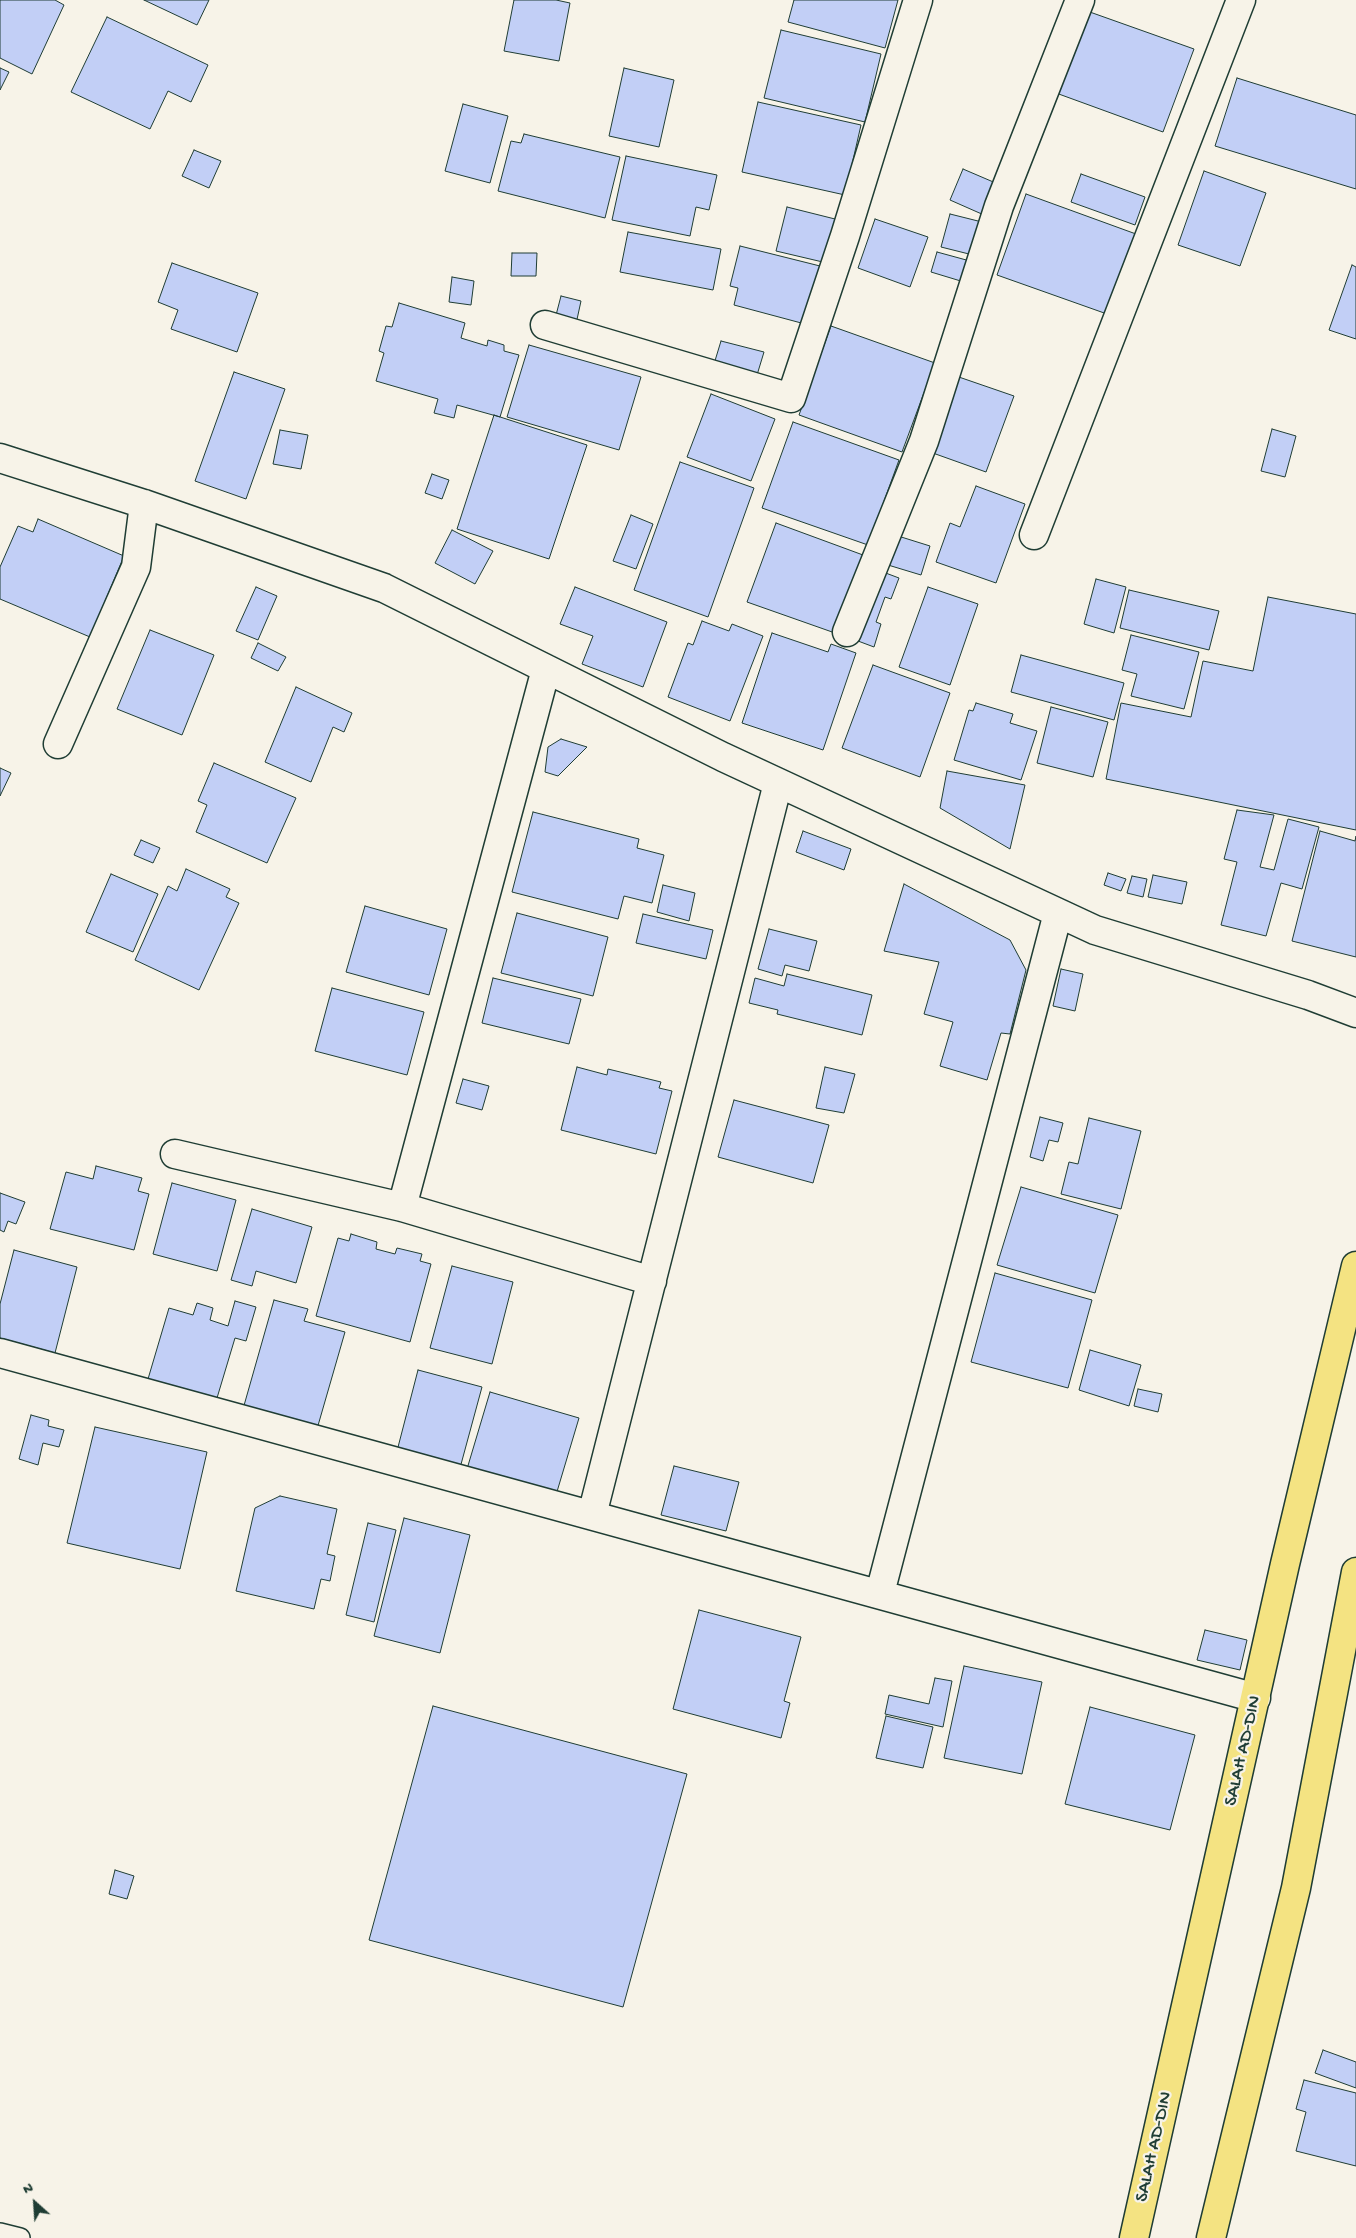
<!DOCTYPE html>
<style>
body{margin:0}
#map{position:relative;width:1356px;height:2238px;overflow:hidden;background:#f7f3e8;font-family:"Gochi Hand",sans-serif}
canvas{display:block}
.north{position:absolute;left:10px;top:2178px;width:50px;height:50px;-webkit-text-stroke:4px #f7f3e8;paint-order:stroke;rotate:334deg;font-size:14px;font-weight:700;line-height:20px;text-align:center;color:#1f3d34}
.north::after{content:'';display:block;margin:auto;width:18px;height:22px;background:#1f3d34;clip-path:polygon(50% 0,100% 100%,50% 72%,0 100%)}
</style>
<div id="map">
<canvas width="1356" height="2238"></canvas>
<div class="north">N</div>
</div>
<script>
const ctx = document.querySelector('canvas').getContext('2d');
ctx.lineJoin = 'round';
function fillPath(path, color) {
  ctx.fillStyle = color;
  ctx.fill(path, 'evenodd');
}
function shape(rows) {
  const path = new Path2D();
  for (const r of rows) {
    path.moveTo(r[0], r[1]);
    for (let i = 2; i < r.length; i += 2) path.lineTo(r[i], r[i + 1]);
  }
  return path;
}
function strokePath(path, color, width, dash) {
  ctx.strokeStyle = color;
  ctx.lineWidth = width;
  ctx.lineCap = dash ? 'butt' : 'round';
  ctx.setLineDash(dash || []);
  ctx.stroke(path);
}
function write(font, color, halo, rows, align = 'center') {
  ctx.font = font + ' "Gochi Hand",sans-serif';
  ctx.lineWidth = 4.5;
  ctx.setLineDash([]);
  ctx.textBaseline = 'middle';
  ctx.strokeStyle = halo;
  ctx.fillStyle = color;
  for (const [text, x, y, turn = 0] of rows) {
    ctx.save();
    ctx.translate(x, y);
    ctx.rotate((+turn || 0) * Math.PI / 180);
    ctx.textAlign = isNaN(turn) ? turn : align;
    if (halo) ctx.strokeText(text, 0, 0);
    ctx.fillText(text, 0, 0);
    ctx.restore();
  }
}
const building = shape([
 [0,0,55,0,64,5,32,74,0,58,0,0],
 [144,0,209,0,197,25,144,0],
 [514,0,556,0,570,3,559,61,504,51,514,0],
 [794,0,898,0,885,48,788,22,794,0],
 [1087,11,1194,49,1163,132,1056,93,1087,11],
 [107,17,208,65,191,102,168,91,150,129,71,92,107,17],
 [781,30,881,54,865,122,764,98,781,30],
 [0,68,9,72,0,90,0,68],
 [624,68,674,80,659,147,609,136,624,68],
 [1237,78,1356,115,1356,189,1215,146,1237,78],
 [758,102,861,125,845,195,742,172,758,102],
 [463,104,508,116,490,183,445,171,463,104],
 [524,134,620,157,605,218,498,191,511,141,521,143,524,134],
 [194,150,221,161,209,188,182,176,194,150],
 [626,156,717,175,709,210,696,207,690,236,612,220,626,156],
 [963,169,998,184,984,215,950,200,963,169],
 [1204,171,1266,193,1240,266,1178,245,1204,171],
 [1081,174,1145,197,1135,225,1071,202,1081,174],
 [1026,194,1136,234,1107,314,997,275,1026,194],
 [787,207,839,220,827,263,776,251,787,207],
 [950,214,982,222,973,255,941,247,950,214],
 [875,219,928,237,910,287,858,268,875,219],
 [628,232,721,249,713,290,620,272,628,232],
 [740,246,820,266,805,324,734,305,738,288,730,286,740,246],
 [937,252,970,261,964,282,931,272,937,252],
 [512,253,537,253,536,276,511,276,512,253],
 [172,263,258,293,237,352,171,329,178,310,158,302,172,263],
 [1352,265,1356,267,1356,339,1329,330,1352,265],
 [452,277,474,281,471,305,449,302,452,277],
 [561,296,581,301,576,324,555,319,561,296],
 [399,303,465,323,461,338,487,346,488,340,504,345,504,351,519,355,500,417,457,405,454,418,434,413,438,399,376,381,384,353,379,351,386,326,392,327,399,303],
 [831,326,935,363,902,452,799,415,831,326],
 [721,341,764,352,757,375,714,364,721,341],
 [529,345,641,377,619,450,507,417,529,345],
 [234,372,285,389,246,499,195,481,234,372],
 [953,375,1014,396,986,472,930,452,953,375],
 [711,394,775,419,751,481,687,457,711,394],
 [494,415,587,445,549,559,457,529,494,415],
 [793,422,899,460,868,545,762,508,793,422],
 [1272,429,1296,436,1285,477,1261,471,1272,429],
 [280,430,308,435,301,469,273,464,280,430],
 [680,462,754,488,708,617,634,590,680,462],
 [432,474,449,480,442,499,425,493,432,474],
 [976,486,1025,504,996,583,936,562,950,523,960,527,976,486],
 [631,515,653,524,636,569,613,561,631,515],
 [38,519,124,556,90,637,0,599,0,567,18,526,33,532,38,519],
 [776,523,863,555,835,633,747,602,776,523],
 [452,530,493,551,475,584,435,563,452,530],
 [898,536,930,546,921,575,888,565,898,536],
 [883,572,899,578,891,599,885,597,876,622,881,624,874,647,858,641,883,572],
 [1096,579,1126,587,1114,633,1084,624,1096,579],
 [256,587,277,596,258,640,236,631,256,587],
 [575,587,667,622,643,687,582,664,593,636,560,624,575,587],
 [928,587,978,604,950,685,899,667,928,587],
 [1129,590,1219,611,1209,650,1120,628,1129,590],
 [1268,597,1356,614,1356,830,1106,779,1121,703,1191,717,1203,661,1253,671,1268,597],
 [702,621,729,631,732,624,763,636,730,721,668,697,688,643,693,645,702,621],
 [150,630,214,655,182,735,117,709,150,630],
 [772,633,828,652,831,644,856,653,823,750,742,723,772,633],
 [1131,635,1199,652,1184,709,1131,696,1137,674,1122,670,1131,635],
 [258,643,286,657,278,671,251,658,258,643],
 [1021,655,1124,683,1114,720,1011,692,1021,655],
 [873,665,950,693,920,777,842,748,873,665],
 [296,687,352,713,344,732,333,727,311,782,265,762,296,687],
 [976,703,1013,714,1010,723,1037,731,1021,780,954,760,969,710,973,711,976,703],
 [1051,707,1108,722,1093,777,1037,763,1051,707],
 [561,739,587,747,558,776,545,772,548,747,561,739],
 [214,763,296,798,267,863,196,832,207,805,198,801,214,763],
 [0,768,11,773,0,796,0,768],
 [947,771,1025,785,1010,849,940,808,947,771],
 [1237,810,1274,815,1260,867,1274,870,1288,819,1319,827,1302,889,1281,883,1266,936,1221,925,1237,862,1224,859,1237,810],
 [533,812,639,839,637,848,664,855,652,903,624,896,618,919,512,892,533,812],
 [803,831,851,849,844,870,796,852,803,831],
 [1320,831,1355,841,1356,836,1356,957,1292,941,1320,831],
 [141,840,160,848,153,863,134,855,141,840],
 [186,869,230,889,226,897,239,903,199,990,135,960,168,886,177,891,186,869],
 [1108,873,1126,879,1121,891,1104,885,1108,873],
 [111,874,158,894,133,952,86,932,111,874],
 [1153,875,1187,882,1182,904,1148,897,1153,875],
 [1132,876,1147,879,1143,897,1127,893,1132,876],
 [904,884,1010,940,1026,970,1010,1034,1001,1033,987,1080,940,1066,953,1022,924,1014,939,962,884,951,904,884],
 [663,885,695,893,689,921,657,912,663,885],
 [365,906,447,929,429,995,346,972,365,906],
 [517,913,608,937,593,996,501,973,517,913],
 [643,914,713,930,706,959,636,943,643,914],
 [769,929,817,941,809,971,785,965,782,976,758,969,769,929],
 [1061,969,1083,974,1075,1011,1053,1006,1061,969],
 [787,974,872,995,862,1035,777,1014,778,1010,749,1003,755,978,784,986,787,974],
 [493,978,581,999,569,1044,482,1023,493,978],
 [332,988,424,1012,407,1075,315,1051,332,988],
 [577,1067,607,1075,608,1069,661,1082,659,1088,672,1091,656,1154,561,1130,577,1067],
 [825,1067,855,1074,844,1113,816,1108,825,1067],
 [463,1079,489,1086,482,1110,456,1103,463,1079],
 [734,1100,829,1125,813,1183,718,1157,734,1100],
 [1040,1117,1063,1123,1058,1142,1049,1140,1043,1161,1030,1157,1040,1117],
 [1089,1118,1141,1131,1121,1209,1061,1194,1069,1162,1078,1164,1089,1118],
 [96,1166,142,1178,138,1191,149,1194,134,1250,50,1229,66,1172,93,1179,96,1166],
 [172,1183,236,1200,217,1271,153,1254,172,1183],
 [1021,1187,1118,1215,1095,1293,997,1265,1021,1187],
 [0,1193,25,1202,16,1224,8,1221,4,1232,0,1230,0,1193],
 [252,1209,312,1227,296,1283,256,1271,252,1286,231,1280,252,1209],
 [351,1234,377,1242,376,1249,395,1254,397,1248,422,1254,420,1261,431,1264,410,1342,316,1316,338,1238,349,1241,351,1234],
 [14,1250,77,1267,55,1353,0,1338,0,1304,14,1250],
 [452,1266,513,1282,492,1364,430,1348,452,1266],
 [995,1273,1092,1300,1068,1388,971,1362,995,1273],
 [274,1300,308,1309,304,1321,345,1332,317,1429,243,1409,274,1300],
 [235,1301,256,1307,246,1341,235,1338,217,1398,148,1379,169,1308,193,1315,197,1303,213,1308,210,1320,228,1326,235,1301],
 [1090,1350,1141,1365,1129,1406,1079,1390,1090,1350],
 [418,1370,482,1387,460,1468,397,1451,418,1370],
 [1138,1389,1162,1394,1158,1412,1134,1406,1138,1389],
 [490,1392,579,1418,556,1495,467,1469,490,1392],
 [31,1415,49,1420,48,1426,64,1430,59,1447,43,1443,38,1465,19,1459,31,1415],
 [95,1427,207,1452,180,1569,67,1543,95,1427],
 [674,1466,739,1482,726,1531,661,1515,674,1466],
 [280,1496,337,1509,327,1554,335,1556,330,1581,321,1579,314,1609,236,1591,255,1508,280,1496],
 [404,1518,470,1535,440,1653,374,1636,404,1518],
 [368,1523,396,1530,374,1622,346,1615,368,1523],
 [699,1610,801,1637,784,1701,790,1703,781,1738,673,1709,699,1610],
 [1205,1630,1247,1640,1240,1670,1197,1660,1205,1630],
 [964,1666,1042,1682,1022,1774,944,1758,964,1666],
 [935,1678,952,1681,943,1727,885,1714,889,1695,929,1704,935,1678],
 [433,1706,687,1774,623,2007,369,1940,433,1706],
 [1090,1707,1195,1735,1170,1830,1065,1804,1090,1707],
 [886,1716,933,1727,923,1768,876,1758,886,1716],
 [115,1870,134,1876,127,1899,109,1894,115,1870],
 [1323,2050,1356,2062,1356,2088,1315,2073,1323,2050],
 [1304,2080,1356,2093,1356,2166,1296,2151,1306,2112,1296,2109,1304,2080]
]);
const service = shape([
 [0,2233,20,2238]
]);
const minor = shape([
 [545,325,791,398,845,236,918,0],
 [0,458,144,504,384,588,723,757,1095,930,1308,995,1356,1013],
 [1034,535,1241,0],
 [847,632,924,441,999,206,1080,0],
 [58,744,136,567,144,504],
 [175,1154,402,1207,652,1281],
 [402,1207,546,669],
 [0,1353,1256,1698],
 [592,1515,778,783],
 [880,1593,1058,913]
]);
const trunk = shape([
 [1134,2238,1285,1564,1356,1266],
 [1211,2238,1296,1888,1356,1572]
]);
const streetNames = [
 ["SALAH AD-DIN",1244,1751,-77],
 ["SALAH AD-DIN",1155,2147,-77]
];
fillPath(building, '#c2cff6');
strokePath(building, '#1f3d34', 1);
strokePath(service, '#1f3d34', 22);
strokePath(minor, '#1f3d34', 31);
strokePath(trunk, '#1f3d34', 31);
strokePath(service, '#f7f3e8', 19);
strokePath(minor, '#f7f3e8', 28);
strokePath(trunk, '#f4e382', 28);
write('19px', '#1f3d34', '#f7f3e8', streetNames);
</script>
